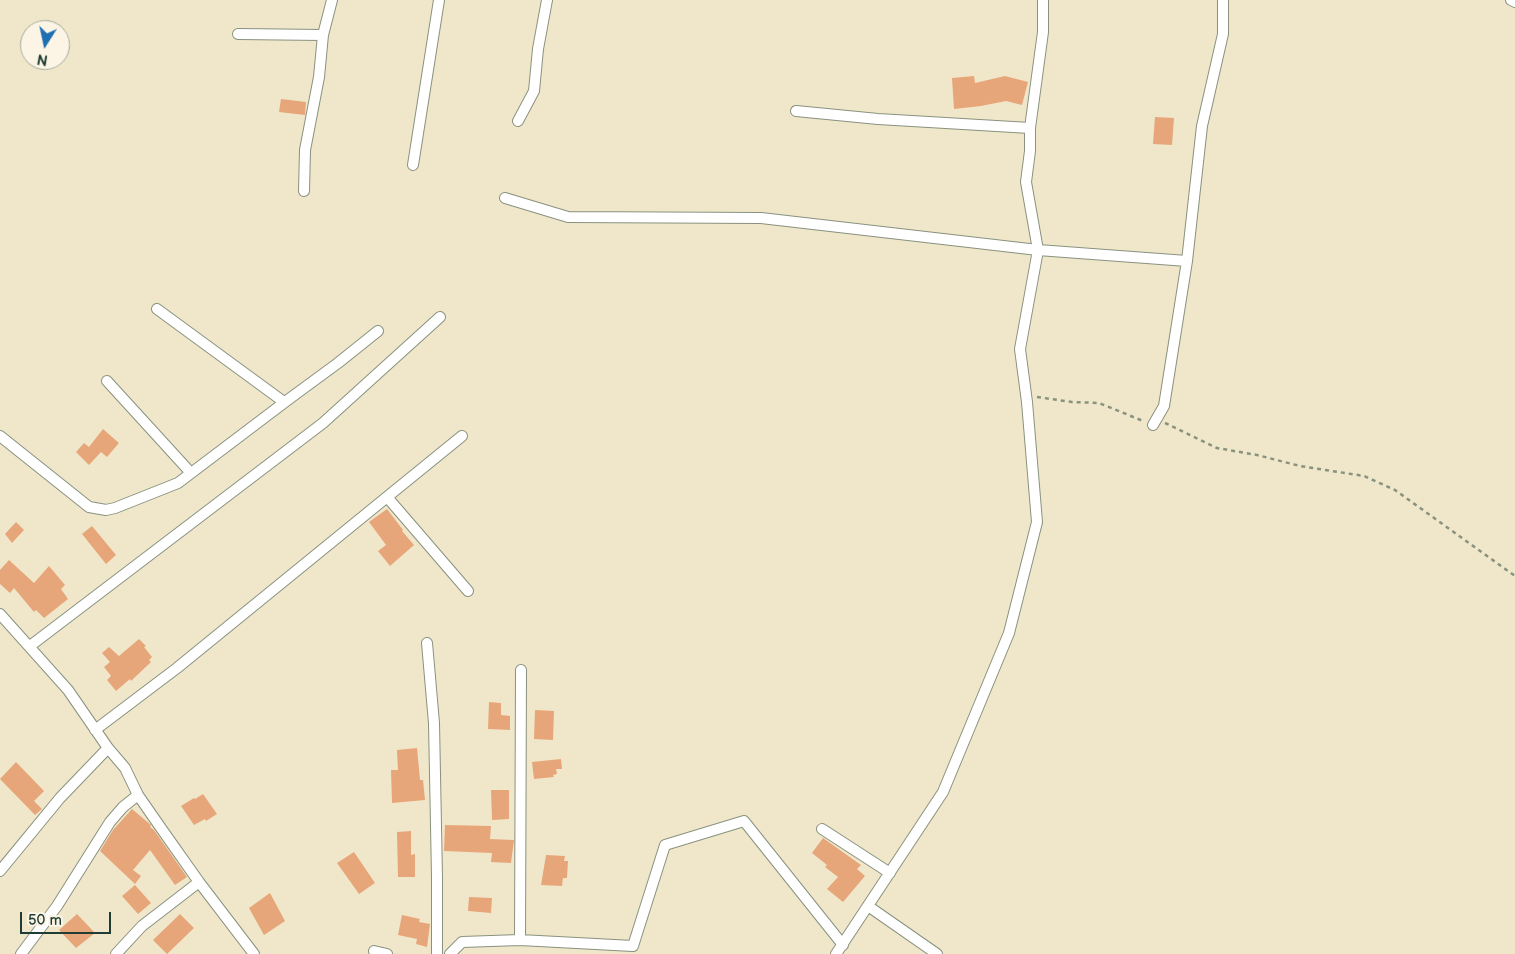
<!DOCTYPE html>
<style>
body{margin:0}
#map{position:relative;width:1515px;height:954px;overflow:hidden;background:#f0e7ca;font-family:"Balsamiq Sans",sans-serif}
canvas{display:block}
.north{position:absolute;left:20px;top:20px;width:50px;height:50px;box-sizing:border-box;background:#fcf5e5;border:1px solid #a4ab9e;border-radius:50%;rotate:190deg;font-size:14px;font-weight:700;line-height:20px;text-align:center;color:#1f3d34}
.north::after{content:'';display:block;margin:auto;width:18px;height:22px;background:#1f6fb2;clip-path:polygon(50% 0,100% 100%,50% 72%,0 100%)}
.scale{position:absolute;left:20px;top:912px;width:91px;height:22px;box-sizing:border-box;border:2px solid #1f3d34;border-top:0;padding-left:6px;font-size:15px;line-height:18px;white-space:nowrap;color:#1f3d34;-webkit-text-stroke:4px #fcf5e5;paint-order:stroke}
</style>
<div id="map">
<canvas width="1515" height="954"></canvas>
<div class="north">N</div>
<div class="scale">50 m</div>
</div>
<script>
const ctx = document.querySelector('canvas').getContext('2d');
ctx.lineJoin = 'round';
function fillPath(path, color) {
  ctx.fillStyle = color;
  ctx.fill(path, 'evenodd');
}
function shape(rows) {
  const path = new Path2D();
  for (const r of rows) {
    path.moveTo(r[0], r[1]);
    for (let i = 2; i < r.length; i += 2) path.lineTo(r[i], r[i + 1]);
  }
  return path;
}
function strokePath(path, color, width, dash) {
  ctx.strokeStyle = color;
  ctx.lineWidth = width;
  ctx.lineCap = dash ? 'butt' : 'round';
  ctx.setLineDash(dash || []);
  ctx.stroke(path);
}
const building = shape([
 [974,76,975,83,1005,76,1028,82,1022,105,1006,101,981,106,954,109,952,78],
 [281,99,306,102,305,115,279,112],
 [1155,117,1174,118,1172,145,1153,144],
 [103,429,119,443,107,457,101,452,89,465,76,452,84,443,89,447],
 [387,509,403,530,402,531,414,545,390,566,378,551,386,545,369,522],
 [16,522,24,530,12,543,5,534],
 [92,526,116,555,106,564,82,534],
 [9,560,34,583,49,566,65,585,61,589,68,599,44,618,36,610,34,612,14,588,10,593,0,584,0,570],
 [139,639,146,646,144,647,152,657,149,660,151,662,131,681,130,679,116,691,107,680,111,676,104,667,110,662,102,653,109,647,119,656],
 [489,702,501,703,501,715,510,716,510,730,488,729],
 [535,710,554,711,553,740,534,739],
 [417,748,420,780,423,780,425,800,392,803,391,770,398,770,397,750],
 [561,759,562,769,556,769,557,774,553,775,554,777,534,779,532,762],
 [16,762,44,791,34,801,42,809,35,815,0,779],
 [491,790,509,790,509,819,492,820],
 [203,794,217,814,206,821,205,819,194,825,181,806,194,798,195,799],
 [132,809,151,825,150,827,154,830,187,877,175,885,150,850,133,870,141,876,135,884,100,851,113,830],
 [445,825,491,826,490,839,514,840,511,863,491,862,492,853,444,851],
 [411,831,411,855,415,854,415,877,398,877,397,832],
 [823,838,861,865,857,869,865,876,843,902,827,889,838,877,825,867,827,865,812,853],
 [354,852,375,883,359,894,337,863],
 [546,855,565,856,564,861,568,861,567,878,563,878,562,886,541,885],
 [135,885,151,903,138,914,122,896],
 [270,893,285,921,264,935,249,908],
 [469,897,492,898,491,913,468,911],
 [77,914,95,933,76,948,59,930],
 [180,914,194,928,167,954,153,940],
 [402,915,420,919,419,922,430,924,427,947,416,944,417,939,398,935]
]);
const path = shape([
 [1037,397,1072,402,1099,403,1143,421],
 [1165,423,1217,448,1257,455,1300,466,1364,476,1395,490,1515,576]
]);
const street = shape([
 [1511,0,1515,2],
 [238,34,323,35],
 [796,111,878,119,1030,128],
 [518,121,534,91,538,49,547,0],
 [413,165,439,0],
 [304,191,305,150,319,77,323,35,332,0],
 [505,198,568,217,761,218,1038,250,1187,261],
 [157,309,284,402],
 [107,381,191,473],
 [1153,425,1164,406,1187,261,1202,126,1223,34,1223,0],
 [0,436,89,507,106,510,115,508,178,483,289,399,338,363,378,331],
 [387,497,462,436],
 [0,614,68,690,108,748,125,768,138,795,163,831,199,882,254,954],
 [427,643,434,723,437,877,437,954],
 [30,646,323,423,440,317],
 [95,730,177,668,387,497,468,591],
 [822,829,890,873],
 [0,871,60,798,108,748],
 [868,906,937,954],
 [520,940,521,670],
 [374,951,387,954],
 [21,954,57,906,110,822,123,807,138,795],
 [116,954,142,926,199,882],
 [450,954,462,942,520,940,633,946,665,845,744,821,843,945],
 [836,954,943,792,1009,633,1037,522,1027,402,1020,349,1038,250,1026,182,1030,151,1030,128,1043,32,1043,0]
]);
fillPath(building, '#e6a679');
strokePath(street, '#88927f', 12);
strokePath(path, '#88927f', 2.5, [4, 4]);
strokePath(street, '#fff', 10);
</script>
